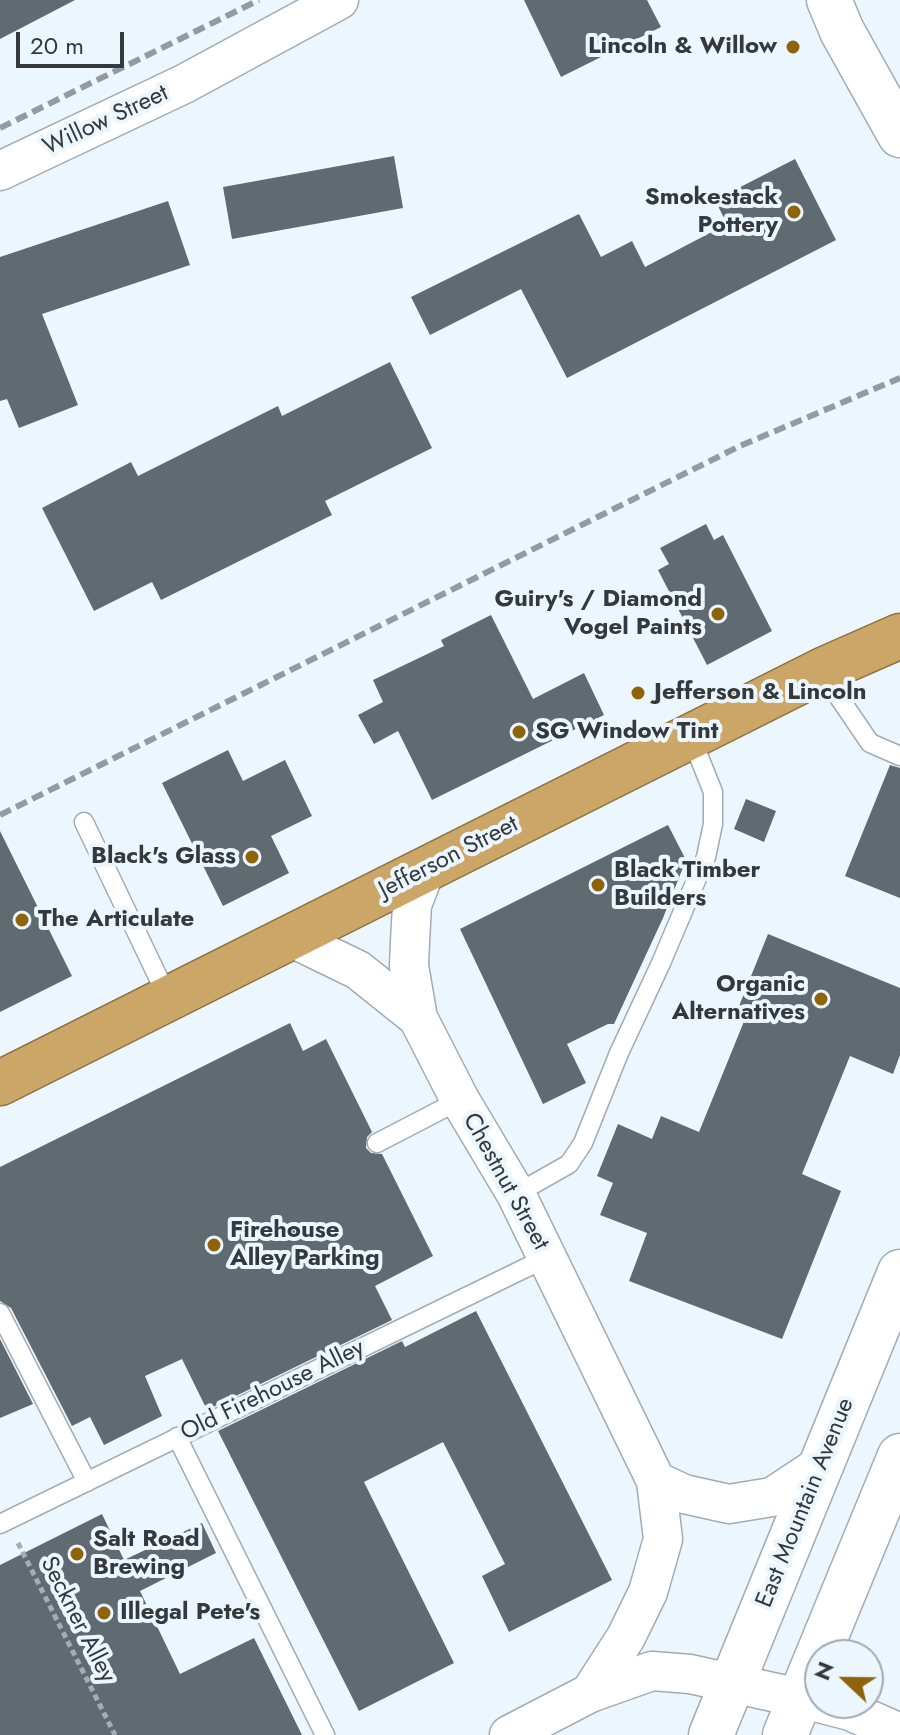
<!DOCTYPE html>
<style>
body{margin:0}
#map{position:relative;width:900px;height:1735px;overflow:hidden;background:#ebf6ff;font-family:Jost,sans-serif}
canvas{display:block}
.north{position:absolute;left:804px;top:1639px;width:80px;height:80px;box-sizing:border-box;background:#ebf6ff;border:2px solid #a2aab1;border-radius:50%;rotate:292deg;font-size:22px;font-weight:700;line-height:32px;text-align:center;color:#35393c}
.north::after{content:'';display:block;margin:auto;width:28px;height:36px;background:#8e6309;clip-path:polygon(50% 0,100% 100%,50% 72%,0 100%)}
.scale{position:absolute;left:16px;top:32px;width:108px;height:36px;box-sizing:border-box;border:4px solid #35393c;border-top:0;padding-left:10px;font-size:24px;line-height:28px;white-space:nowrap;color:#35393c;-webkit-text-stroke:6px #ebf6ff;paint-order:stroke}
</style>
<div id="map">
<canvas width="900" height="1735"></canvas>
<div class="north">N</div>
<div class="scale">20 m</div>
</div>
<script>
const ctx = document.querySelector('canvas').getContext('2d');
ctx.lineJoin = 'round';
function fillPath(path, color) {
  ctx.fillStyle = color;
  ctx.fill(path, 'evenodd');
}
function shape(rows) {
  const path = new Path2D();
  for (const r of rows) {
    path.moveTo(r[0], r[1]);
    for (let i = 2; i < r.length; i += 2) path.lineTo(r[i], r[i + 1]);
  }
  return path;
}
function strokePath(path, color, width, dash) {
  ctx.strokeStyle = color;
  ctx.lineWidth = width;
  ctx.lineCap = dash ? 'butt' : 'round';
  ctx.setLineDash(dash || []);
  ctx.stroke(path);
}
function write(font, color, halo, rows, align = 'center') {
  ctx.font = font + ' Jost,sans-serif';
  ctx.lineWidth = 8;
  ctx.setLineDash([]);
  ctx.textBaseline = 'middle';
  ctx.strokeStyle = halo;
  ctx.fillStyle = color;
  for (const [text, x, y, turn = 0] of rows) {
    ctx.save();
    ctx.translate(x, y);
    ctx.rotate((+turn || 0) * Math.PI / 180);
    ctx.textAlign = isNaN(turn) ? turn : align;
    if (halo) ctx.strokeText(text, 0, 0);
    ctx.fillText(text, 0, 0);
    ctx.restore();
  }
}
const building = shape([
 [0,0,75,0,0,39],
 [524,0,647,0,661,27,561,77],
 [394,156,403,208,232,239,223,187],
 [795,159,836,240,567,378,521,289,430,335,411,297,579,214,601,257,632,241,645,267,727,224,715,200],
 [168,201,190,265,42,314,78,405,19,428,7,399,0,401,0,257],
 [390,362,432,448,325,501,332,515,161,600,152,582,94,611,42,508,131,462,138,476,278,406,282,416],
 [706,524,714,540,723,535,772,631,707,665,658,570,669,564,660,548],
 [491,615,533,699,584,673,604,715,432,800,398,731,374,744,358,715,383,702,373,680,444,646,441,640],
 [228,750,243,781,285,760,312,816,271,836,289,873,223,906,162,783],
 [890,765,900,768,900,898,845,876],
 [746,799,776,811,764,842,734,829],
 [668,825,686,860,663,918,614,1024,608,1024,567,1044,586,1083,543,1104,460,929],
 [0,831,72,976,0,1012],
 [768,934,900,988,900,1055,893,1074,850,1056,802,1174,841,1191,782,1339,629,1281,647,1233,600,1215,613,1183,597,1176,618,1124,652,1139,661,1116,699,1132,747,1014,737,1011],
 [290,1023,303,1051,326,1039,372,1132,367,1137,366,1148,371,1153,382,1154,433,1256,375,1286,392,1320,207,1410,182,1359,145,1376,162,1416,104,1445,90,1417,72,1426,11,1308,0,1301,0,1167],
 [476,1311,612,1580,509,1632,482,1576,505,1564,443,1442,364,1482,454,1663,359,1711,218,1431,402,1341,405,1347],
 [0,1339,33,1404,0,1418],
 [102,1514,124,1560,202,1523,216,1553,140,1591,180,1674,254,1638,302,1735,0,1735,0,1565]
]);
const path = shape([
 [18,1543,115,1735]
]);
const service = shape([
 [821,671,870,743,900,756],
 [84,822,168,998],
 [377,1143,460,1100],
 [516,1194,569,1164,583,1143,619,1053,661,963,706,857,713,824,713,792,691,737],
 [0,1313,87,1482],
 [177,1437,325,1735],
 [0,1524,546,1258]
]);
const minor = shape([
 [0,171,184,84,339,0],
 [425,871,412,905,410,942,409,966,418,1018,460,1100,516,1194,656,1481,663,1539,648,1592,626,1637,590,1693],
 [290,937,358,970,418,1018],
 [656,1481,684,1494,729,1504,772,1497,822,1464],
 [509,1735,590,1693,652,1671,690,1674,800,1698,850,1711,900,1733]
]);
const tertiary = shape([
 [829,0,842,31,900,135],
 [711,1735,900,1272],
 [785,1735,900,1456]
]);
const trunk = shape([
 [0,1083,825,669,900,636]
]);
const rail = shape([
 [0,128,259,0],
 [0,815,740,446,900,378]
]);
const markers = [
 [793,47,8,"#8e6309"],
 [794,212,8,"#8e6309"],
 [718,614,8,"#8e6309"],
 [638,693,8,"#8e6309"],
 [519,732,8,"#8e6309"],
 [252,857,8,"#8e6309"],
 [598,885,8,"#8e6309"],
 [22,920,8,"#8e6309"],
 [821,999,8,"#8e6309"],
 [214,1245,8,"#8e6309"],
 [77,1554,8,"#8e6309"],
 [104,1613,8,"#8e6309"]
];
const poiNames = [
 ["Lincoln & Willow",777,47,"right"],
 ["Smokestack",778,198,"right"],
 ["Pottery",778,226,"right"],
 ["Guiry's / Diamond",702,600,"right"],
 ["Vogel Paints",702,628,"right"],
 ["Jefferson & Lincoln",654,693],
 ["SG Window Tint",535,732],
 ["Black's Glass",236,857,"right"],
 ["Black Timber",614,871],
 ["Builders",614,899],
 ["The Articulate",38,920],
 ["Organic",805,985,"right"],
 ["Alternatives",805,1013,"right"],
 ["Firehouse",230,1231],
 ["Alley Parking",230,1259],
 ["Salt Road",93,1540],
 ["Brewing",93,1568],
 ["Illegal Pete's",120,1613]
];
const streetNames = [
 ["Willow Street",106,121,-25],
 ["Jefferson Street",449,858,-27],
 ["Chestnut Street",505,1182,61],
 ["Old Firehouse Alley",273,1391,-26],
 ["East Mountain Avenue",806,1503,-68],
 ["Seckner Alley",77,1620,63]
];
fillPath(building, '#606a71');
strokePath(service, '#a1acb4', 21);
strokePath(minor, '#a1acb4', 41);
strokePath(tertiary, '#a1acb4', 47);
strokePath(trunk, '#8f723e', 47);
strokePath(path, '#a5adb4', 5, [6, 4]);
strokePath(service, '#fff', 18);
strokePath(minor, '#fff', 38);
strokePath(tertiary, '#fff', 44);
strokePath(trunk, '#cca666', 44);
strokePath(rail, '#939aa0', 6, [12, 6]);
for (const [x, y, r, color] of markers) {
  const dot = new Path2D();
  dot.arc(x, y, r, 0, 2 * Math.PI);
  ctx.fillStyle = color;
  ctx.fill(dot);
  strokePath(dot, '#ebf6ff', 3);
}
write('bold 24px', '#35393c', '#ebf6ff', poiNames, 'left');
write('24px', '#35393c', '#ebf6ff', streetNames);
</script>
